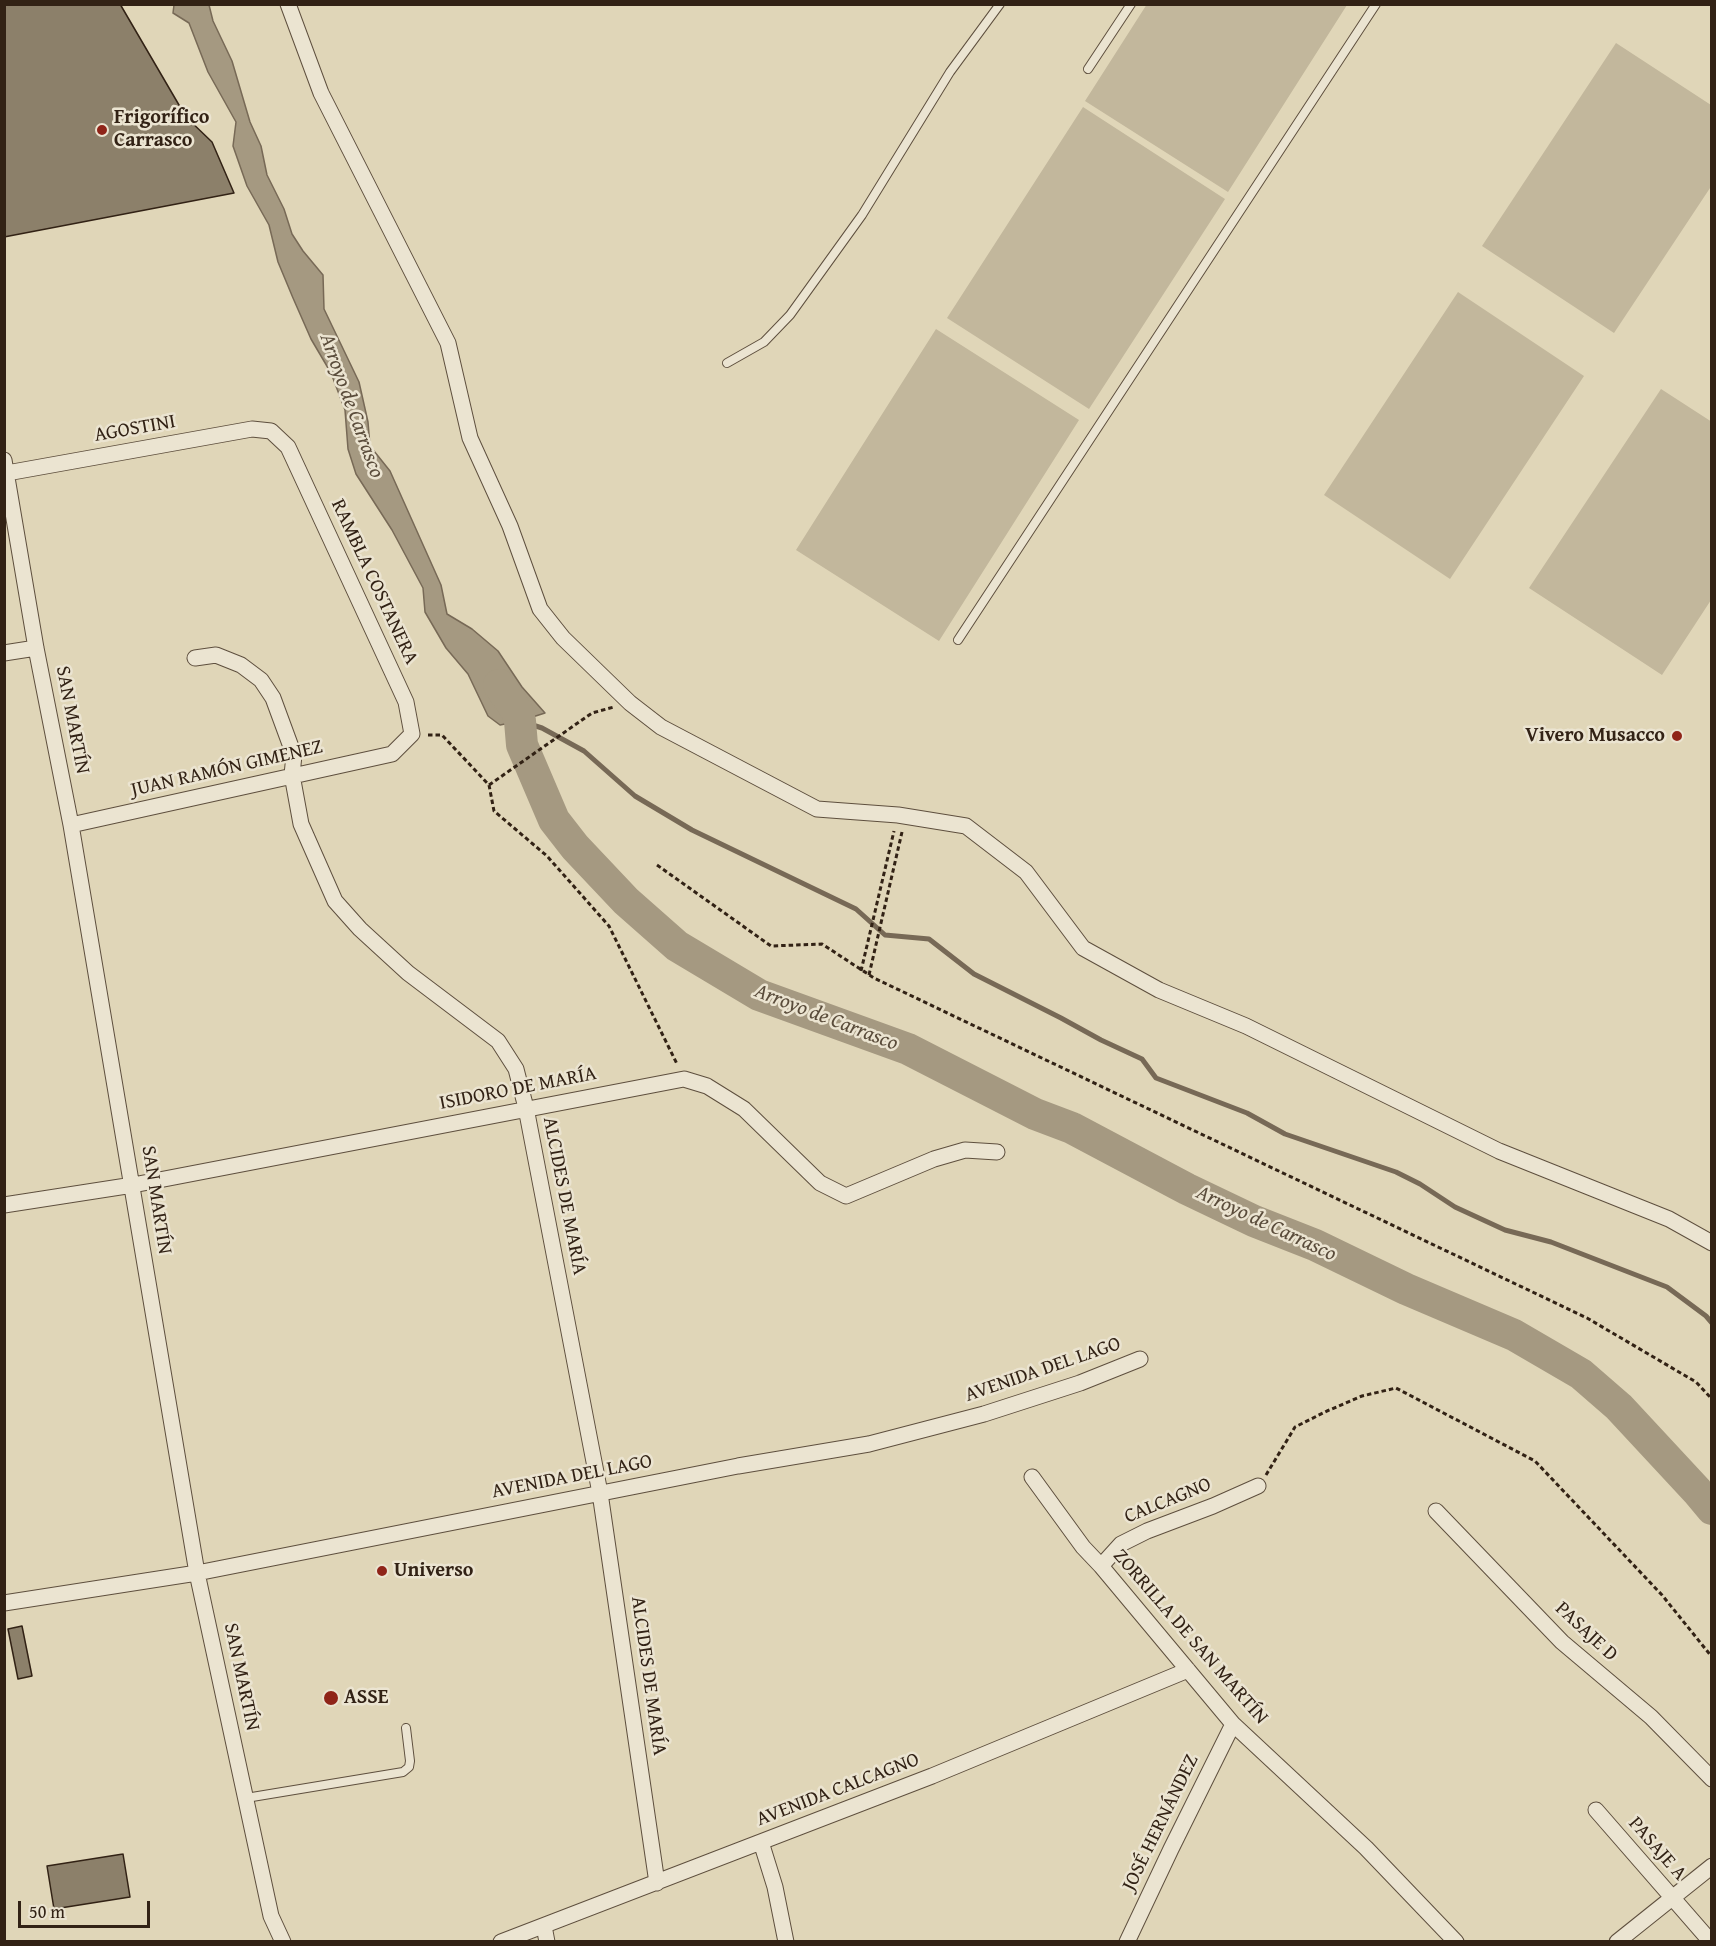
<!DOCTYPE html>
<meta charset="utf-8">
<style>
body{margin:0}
#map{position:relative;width:1716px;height:1946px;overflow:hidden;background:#e0d6b8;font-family:"Gentium Book Plus",serif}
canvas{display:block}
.frame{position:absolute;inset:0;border:6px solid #322215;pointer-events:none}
.scale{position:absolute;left:18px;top:1901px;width:132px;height:27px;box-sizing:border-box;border:3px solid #322215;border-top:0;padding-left:8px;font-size:18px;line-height:21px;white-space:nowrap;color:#322215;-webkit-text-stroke:4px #ebe4d1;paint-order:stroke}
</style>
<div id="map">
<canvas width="1716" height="1946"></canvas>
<div class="frame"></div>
<div class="scale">50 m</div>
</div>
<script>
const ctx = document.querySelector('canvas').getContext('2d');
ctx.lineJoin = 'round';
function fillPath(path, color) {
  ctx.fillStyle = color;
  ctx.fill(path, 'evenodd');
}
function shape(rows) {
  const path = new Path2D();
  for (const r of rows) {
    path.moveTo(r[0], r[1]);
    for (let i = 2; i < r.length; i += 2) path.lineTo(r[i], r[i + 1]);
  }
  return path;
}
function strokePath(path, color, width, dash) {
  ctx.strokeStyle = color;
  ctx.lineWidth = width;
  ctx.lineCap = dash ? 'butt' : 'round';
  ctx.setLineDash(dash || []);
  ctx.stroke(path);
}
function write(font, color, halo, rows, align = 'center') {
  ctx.font = font + ' "Gentium Book Plus",serif';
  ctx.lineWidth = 5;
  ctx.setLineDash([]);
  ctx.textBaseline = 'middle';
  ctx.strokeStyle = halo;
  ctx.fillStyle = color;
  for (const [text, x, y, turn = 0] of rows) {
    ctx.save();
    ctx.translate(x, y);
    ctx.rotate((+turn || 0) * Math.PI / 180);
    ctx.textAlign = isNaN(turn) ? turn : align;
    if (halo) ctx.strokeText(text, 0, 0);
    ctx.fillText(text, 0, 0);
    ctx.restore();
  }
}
const green = shape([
 [1147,4,1347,5,1228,192,1085,101],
 [1616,43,1711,105,1712,185,1614,333,1482,246],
 [1083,107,1225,199,1089,409,947,318],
 [1458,292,1584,376,1450,579,1324,495],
 [936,329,1079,420,939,641,796,550],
 [1661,389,1712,422,1711,600,1662,675,1529,588]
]);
const water = shape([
 [174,5,209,5,213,21,232,61,250,122,261,146,267,175,284,209,292,234,303,251,323,275,324,309,359,382,368,422,370,446,390,471,441,585,447,614,472,629,498,651,522,687,545,713,520,721,500,725,488,716,468,674,446,648,425,612,423,588,392,530,356,474,348,449,345,410,331,373,311,339,293,298,278,262,269,225,247,186,233,146,236,122,208,72,189,23,173,13,174,5]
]);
const stream = shape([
 [520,721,542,728,584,751,635,796,692,830,856,909,885,935,929,939,974,974,1061,1018,1101,1040,1142,1059,1156,1078,1247,1113,1285,1134,1396,1172,1420,1184,1455,1207,1505,1230,1551,1242,1667,1287,1706,1316,1712,1323]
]);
const river = shape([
 [499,685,517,711,520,721,522,745,554,820,575,847,626,901,677,946,759,995,908,1049,1035,1114,1072,1128,1187,1189,1254,1221,1315,1245,1406,1289,1514,1335,1581,1374,1619,1407,1697,1491,1712,1509]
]);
const building = shape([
 [4,4,120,4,186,117,212,142,234,193,4,237,4,4],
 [22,1626,32,1676,18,1679,8,1629,22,1626],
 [123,1854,130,1897,54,1909,47,1866,123,1854]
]);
const path = shape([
 [428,735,442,735,489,785,494,811,547,856,609,926,677,1064],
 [489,785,592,713,614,707],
 [657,865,771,946,822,944,874,978,1587,1318,1696,1382,1712,1399],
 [861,971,894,831],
 [869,975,902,832],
 [1266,1475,1295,1427,1327,1411,1362,1396,1396,1388,1535,1461,1662,1595,1712,1657]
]);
const lane = shape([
 [1088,69,1131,4],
 [727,363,764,342,790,315,862,215,950,72,1000,4],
 [958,640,1376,4],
 [246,1798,403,1772,409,1767,410,1761,406,1728]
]);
const street = shape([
 [288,4,321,93,448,343,470,438,510,526,540,609,563,638,630,703,661,727,817,809,898,815,966,826,1026,872,1083,948,1159,990,1246,1026,1499,1151,1669,1219,1712,1243],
 [4,460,36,648,71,825,197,1573,271,1916,283,1942],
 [7,473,252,429,271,431,288,447,406,702,412,734,392,754,71,825],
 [4,653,36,648],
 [195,658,216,655,241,665,261,680,273,698,294,755,292,775,301,824,335,901,360,929,408,973,498,1041,516,1069,526,1108,600,1493,657,1883],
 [4,1205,133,1185,684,1079,707,1086,744,1109,820,1183,846,1196,934,1159,965,1150,997,1152],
 [1032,1477,1083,1547,1101,1566,1233,1724,1366,1848,1456,1942],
 [1436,1511,1562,1642,1651,1717,1712,1779],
 [1101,1566,1121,1544,1147,1531,1213,1506,1258,1486],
 [4,1603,197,1573,738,1466,869,1444,984,1414,1080,1383,1140,1359],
 [1596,1810,1711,1942],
 [761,1842,775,1887,786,1942],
 [544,1926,547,1942],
 [501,1942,932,1776,1188,1670],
 [1127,1942,1171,1849,1233,1724],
 [1617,1942,1712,1866]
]);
const markers = [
 [102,130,6,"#8f2418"],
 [1677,736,6,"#8f2418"],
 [382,1571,6,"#8f2418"],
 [331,1698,8,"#8f2418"]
];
const poiNames = [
 ["Frigorífico",114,118],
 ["Carrasco",114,141],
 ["Vivero Musacco",1665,736,"right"],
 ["Universo",394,1571],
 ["ASSE",344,1698]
];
const streetNames = [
 ["AGOSTINI",135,429,-10],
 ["RAMBLA COSTANERA",374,582,65],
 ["SAN MARTÍN",72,720,79],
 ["JUAN RAMÓN GIMENEZ",227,769,-13],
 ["ISIDORO DE MARÍA",518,1089,-11],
 ["ALCIDES DE MARÍA",564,1196,79],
 ["SAN MARTÍN",156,1200,81],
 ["AVENIDA DEL LAGO",1043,1370,-19],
 ["AVENIDA DEL LAGO",572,1477,-11],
 ["CALCAGNO",1168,1501,-22],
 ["PASAJE D",1586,1632,43],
 ["ZORRILLA DE SAN MARTÍN",1190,1637,49],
 ["ALCIDES DE MARÍA",648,1676,82],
 ["SAN MARTÍN",241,1677,78],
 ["AVENIDA CALCAGNO",838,1790,-21],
 ["JOSÉ HERNÁNDEZ",1161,1823,-64],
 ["PASAJE A",1657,1849,49]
];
const waterNames = [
 ["Arroyo de Carrasco",351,406,70],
 ["Arroyo de Carrasco",826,1018,21],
 ["Arroyo de Carrasco",1266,1224,25]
];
fillPath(green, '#c2b79c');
fillPath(water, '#a59981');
strokePath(water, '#776956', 1.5);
strokePath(stream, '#776956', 5);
strokePath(river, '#a59981', 32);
fillPath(building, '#8c806a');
strokePath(building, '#322215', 1.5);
strokePath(lane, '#5e4f3e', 10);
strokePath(street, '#5e4f3e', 17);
strokePath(path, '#322215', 3, [4.5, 3]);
strokePath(lane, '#ebe4d1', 8);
strokePath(street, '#ebe4d1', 15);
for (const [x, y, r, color] of markers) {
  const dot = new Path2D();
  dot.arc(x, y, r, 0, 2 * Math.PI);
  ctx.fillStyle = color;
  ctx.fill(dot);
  strokePath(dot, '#ebe4d1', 2);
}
write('bold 20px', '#322215', '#ebe4d1', poiNames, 'left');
write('20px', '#322215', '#ebe4d1', streetNames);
write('italic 21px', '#5a4c3b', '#ebe4d1', waterNames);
</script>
